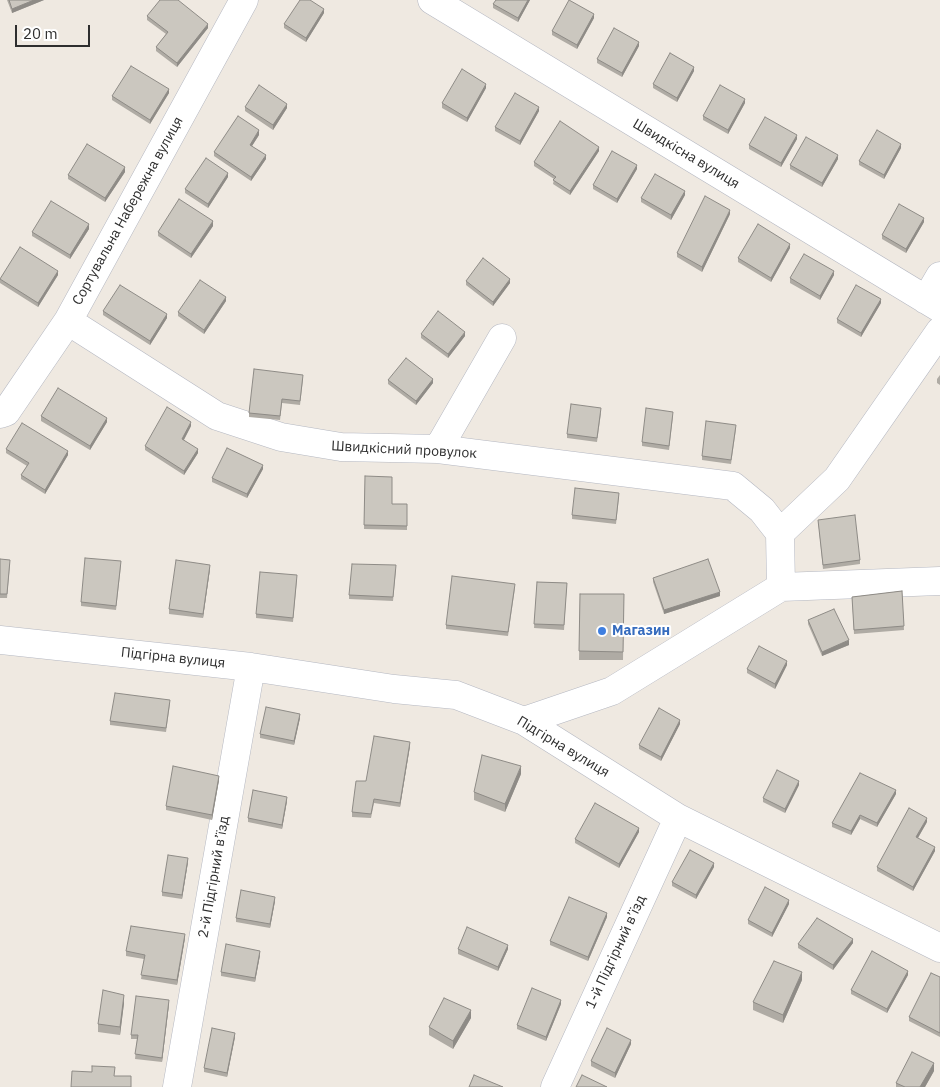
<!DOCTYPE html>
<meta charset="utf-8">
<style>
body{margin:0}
#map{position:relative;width:940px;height:1087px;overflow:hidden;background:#efe9e1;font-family:"IBM Plex Sans",sans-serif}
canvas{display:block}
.scale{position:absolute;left:15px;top:25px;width:75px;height:22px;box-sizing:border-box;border:2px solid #2e2e2e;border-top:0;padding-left:6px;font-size:15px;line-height:18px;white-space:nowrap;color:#2e2e2e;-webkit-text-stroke:4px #fff;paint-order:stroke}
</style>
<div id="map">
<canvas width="940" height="1087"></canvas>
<div class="scale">20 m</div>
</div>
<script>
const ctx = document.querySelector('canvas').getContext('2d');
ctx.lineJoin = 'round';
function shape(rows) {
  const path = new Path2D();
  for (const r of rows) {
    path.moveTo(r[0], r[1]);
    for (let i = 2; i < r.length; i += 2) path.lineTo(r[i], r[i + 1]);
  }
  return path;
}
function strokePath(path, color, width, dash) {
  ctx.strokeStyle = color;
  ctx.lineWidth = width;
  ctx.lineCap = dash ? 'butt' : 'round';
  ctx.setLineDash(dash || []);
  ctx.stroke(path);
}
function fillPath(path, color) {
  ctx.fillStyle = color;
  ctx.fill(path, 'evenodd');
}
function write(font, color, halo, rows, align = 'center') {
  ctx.font = font + ' "IBM Plex Sans",sans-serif';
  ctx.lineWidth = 4;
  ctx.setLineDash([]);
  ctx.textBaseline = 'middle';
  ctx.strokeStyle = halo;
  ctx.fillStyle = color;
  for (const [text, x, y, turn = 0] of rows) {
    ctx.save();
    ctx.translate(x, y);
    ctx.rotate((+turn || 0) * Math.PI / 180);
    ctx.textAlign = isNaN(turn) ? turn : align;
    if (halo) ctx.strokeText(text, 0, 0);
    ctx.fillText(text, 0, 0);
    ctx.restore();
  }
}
const street = shape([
 [432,0,940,308],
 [926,300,940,276],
 [68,321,217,416,281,437,341,447,438,449,733,486,762,510,780,533],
 [0,414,6,412,68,321,244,0],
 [438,449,502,338],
 [781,587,780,533,837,479,940,331],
 [0,640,251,667,394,689,456,695,524,721,678,818,940,948],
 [524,721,612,691,781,587,940,581],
 [177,1087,251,667],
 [555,1087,678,818]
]);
const wall = shape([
 [7,0,44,0,12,13],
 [530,0,518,22,493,8,493,4],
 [324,13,306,42,284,28,284,24],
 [147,16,208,28,177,67,156,51,156,47,166,34,147,20],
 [594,18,577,49,552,35,552,31],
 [639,46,622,77,597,63,597,59],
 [694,71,677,102,653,88,653,84],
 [486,88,467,122,442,108,442,103],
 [169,93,150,124,112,100,112,96],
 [745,103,728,134,703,120,703,116],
 [245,107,287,108,273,130,245,111],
 [539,111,520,145,495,131,495,127],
 [259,135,252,146,266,159,251,181,214,156,214,152],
 [797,139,781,167,749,149,749,145],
 [901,148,884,179,859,165,859,161],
 [599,151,570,195,553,184,554,179,534,166,534,162],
 [838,159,822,187,790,169,790,165],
 [637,169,617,203,593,189,593,185],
 [125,172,105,202,68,179,68,175],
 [228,177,208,208,185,193,185,189],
 [685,195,671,220,641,202,641,198],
 [730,214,702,272,677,257,677,253],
 [924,222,906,253,882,239,882,235],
 [213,226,191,258,158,236,158,232],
 [89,229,70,259,32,236,32,232],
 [790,248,771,282,738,262,738,258],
 [58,275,38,307,0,283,0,278],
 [834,275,820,300,790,283,790,278],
 [466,281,510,283,493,306,466,285],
 [226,301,204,334,178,316,178,312],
 [881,303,861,337,837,323,837,319],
 [103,311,167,318,150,345,103,315],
 [421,334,465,336,448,358,421,338],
 [940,375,940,385,937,383,937,379],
 [303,379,300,405,282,403,280,420,249,417,249,413],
 [388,380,433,383,416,405,388,384],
 [601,413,597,442,567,438,567,434],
 [41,416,107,422,90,450,41,421],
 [673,416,669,450,642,446,642,442],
 [191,426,184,440,198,453,184,475,145,450,145,446],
 [736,429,731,464,702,460,702,456],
 [6,449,68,455,45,494,21,479,21,475,27,466,6,453],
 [263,469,247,498,212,482,212,478],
 [365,476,392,504,407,504,407,530,364,529],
 [619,497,616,524,572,519,572,515],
 [818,520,860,560,860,564,823,569],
 [0,559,10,564,7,598,0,598],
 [121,565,116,610,81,606,81,602],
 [210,569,203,618,169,614,169,609],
 [396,569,393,601,349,599,349,595],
 [653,578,720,596,664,614,653,582],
 [297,579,293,622,256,618,256,614],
 [537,582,567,583,564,630,534,628],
 [515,588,508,636,446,629,446,625],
 [902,591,904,630,854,634,852,597],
 [580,594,624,594,623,660,579,660],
 [808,620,849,645,822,656,808,624],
 [787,665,775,689,747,673,747,669],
 [170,704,166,732,110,725,110,721],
 [300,718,294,745,260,738,260,734],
 [680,724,661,761,639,749,639,745],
 [410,746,400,807,374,803,371,818,352,817,352,812,366,781],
 [521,774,505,812,474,800,474,792],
 [219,780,212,820,166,810,166,806],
 [799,785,785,813,763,802,763,798],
 [896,794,877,827,860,819,851,835,832,827,832,823],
 [287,801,282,829,248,822,248,818],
 [927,822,918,838,935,851,913,891,877,871,877,867],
 [639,832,619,868,575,843,575,839],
 [188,862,182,899,162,896,162,892],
 [714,867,696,899,672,886,672,882],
 [275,901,270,928,236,922,236,918],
 [789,904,772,937,748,924,748,920],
 [607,917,588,961,550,945,550,941],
 [185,938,177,985,141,979,144,959,126,956,126,951],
 [853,943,833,970,798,948,798,944],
 [458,949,508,949,498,971,458,954],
 [260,955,255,982,221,976,221,972],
 [908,975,887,1013,851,994,851,990],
 [940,977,940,1037,909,1021,909,1017],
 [802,980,783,1023,753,1010,753,1002],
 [124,1003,120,1035,98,1032,98,1024],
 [169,1004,162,1062,135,1059,137,1039,131,1039,131,1035],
 [561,1004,546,1041,517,1029,517,1025],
 [471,1018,453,1049,429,1035,429,1027],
 [235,1037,227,1077,204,1072,204,1068],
 [631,1044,615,1078,591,1066,591,1061],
 [934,1071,925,1087,896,1087,896,1083]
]);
const shadedWall = shape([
 [34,0,44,0,12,13,12,9],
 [528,0,530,0,518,22,518,18],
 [324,9,324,13,306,42,306,38],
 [594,14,594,18,577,49,577,45],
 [208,24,208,28,177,67,177,63],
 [639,42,639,46,622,77,622,73],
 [694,67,694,71,677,102,677,98],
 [486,84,486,88,467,122,467,118],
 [169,89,169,93,150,124,150,120],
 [745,99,745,103,728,134,728,130],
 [287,104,287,108,273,130,273,125],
 [539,107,539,111,520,145,520,141],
 [259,130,259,135,250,149,250,145],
 [797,135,797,139,781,167,781,163],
 [901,144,901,148,884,179,884,175],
 [599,147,599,151,570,195,570,191],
 [266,155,266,159,251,181,251,177],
 [838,155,838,159,822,187,822,183],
 [637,165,637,169,617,203,617,199],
 [125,167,125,172,105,202,105,198],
 [228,173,228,177,208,208,208,204],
 [685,191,685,195,671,220,671,215],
 [730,210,730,214,702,272,702,267],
 [924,218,924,222,906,253,906,249],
 [213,221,213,226,191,258,191,254],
 [89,224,89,229,70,259,70,255],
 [790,244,790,248,771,282,771,278],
 [58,271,58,275,38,307,38,303],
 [834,271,834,275,820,300,820,296],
 [510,279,510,283,493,306,493,302],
 [226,297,226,301,204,334,204,330],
 [881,299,881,303,861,337,861,333],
 [167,314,167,318,150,345,150,341],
 [465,332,465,336,448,358,448,354],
 [433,379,433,383,416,405,416,401],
 [107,418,107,422,90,450,90,446],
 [191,422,191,426,182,443,182,439],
 [198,449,198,453,184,475,184,471],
 [68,451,68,455,45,494,45,490],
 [263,465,263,469,247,498,247,494],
 [210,565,210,569,203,618,203,614],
 [720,592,720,596,664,614,664,610],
 [849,640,849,645,822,656,822,652],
 [787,661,787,665,775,689,775,684],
 [300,714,300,718,294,745,294,741],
 [680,720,680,724,661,761,661,757],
 [410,742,410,746,400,807,400,803],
 [521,766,521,774,505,812,505,804],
 [219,776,219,780,212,820,212,815],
 [799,781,799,785,785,813,785,809],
 [896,790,896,794,877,827,877,823],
 [287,797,287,801,282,829,282,825],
 [860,815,860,819,851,835,851,831],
 [927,818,927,822,916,841,916,837],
 [639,828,639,832,619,868,619,864],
 [935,847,935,851,913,891,913,887],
 [188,858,188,862,182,899,182,895],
 [714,863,714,867,696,899,696,895],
 [275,897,275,901,270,928,270,924],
 [789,900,789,904,772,937,772,933],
 [607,913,607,917,588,961,588,957],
 [185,934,185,938,177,985,177,980],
 [853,939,853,943,833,970,833,965],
 [508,945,508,949,498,971,498,967],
 [260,951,260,955,255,982,255,978],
 [908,971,908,975,887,1013,887,1009],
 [802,972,802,980,783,1023,783,1015],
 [124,995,124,1003,120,1035,120,1027],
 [169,1000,169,1004,162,1062,162,1058],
 [561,1000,561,1004,546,1041,546,1037],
 [471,1010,471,1018,453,1049,453,1041],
 [235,1033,235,1037,227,1077,227,1073],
 [631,1040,631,1044,615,1078,615,1073],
 [934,1063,934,1071,925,1087,920,1087]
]);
const building = shape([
 [9,0,34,0,12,9,9,0],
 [160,0,178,0,208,24,177,63,156,47,168,32,147,16,160,0],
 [300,0,310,0,324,9,306,38,284,24,300,0],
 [496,0,528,0,518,18,493,4,496,0],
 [569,0,594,14,577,45,552,31,569,0],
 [614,28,639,42,622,73,597,59,614,28],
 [670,53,694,67,677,98,653,84,670,53],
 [131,66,169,89,150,120,112,96,131,66],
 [462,69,486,84,467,118,442,103,462,69],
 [259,85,287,104,273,125,245,107,259,85],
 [720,85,745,99,728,130,703,116,720,85],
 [515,93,539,107,520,141,495,127,515,93],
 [238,116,259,130,250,145,266,155,251,177,214,152,238,116],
 [765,117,797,135,781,163,749,145,765,117],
 [560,121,599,147,570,191,553,180,556,177,534,162,560,121],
 [877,130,901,144,884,175,859,161,877,130],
 [806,137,838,155,822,183,790,165,806,137],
 [87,144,125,167,105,198,68,175,87,144],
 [612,151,637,165,617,199,593,185,612,151],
 [206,158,228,173,208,204,185,189,206,158],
 [655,174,685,191,671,215,641,198,655,174],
 [705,196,730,210,702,267,677,253,705,196],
 [179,199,213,221,191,254,158,232,179,199],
 [51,201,89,224,70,255,32,232,51,201],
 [899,204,924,218,906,249,882,235,899,204],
 [758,224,790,244,771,278,738,258,758,224],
 [20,247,58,271,38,303,0,279,20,247],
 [804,254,834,271,820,296,790,278,804,254],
 [483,258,510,279,493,302,466,281,483,258],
 [200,280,226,297,204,330,178,312,200,280],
 [120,285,167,314,150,341,103,311,120,285],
 [856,285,881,299,861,333,837,319,856,285],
 [438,311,465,332,448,354,421,334,438,311],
 [406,358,433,379,416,401,388,380,406,358],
 [254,369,303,375,300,401,282,399,280,416,249,413,254,369],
 [58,388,107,418,90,446,41,416,58,388],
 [571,404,601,408,597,438,567,434,571,404],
 [167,407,191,422,182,439,198,449,184,471,145,446,167,407],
 [646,408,673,412,669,446,642,442,646,408],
 [706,421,736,425,731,460,702,456,706,421],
 [22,423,68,451,45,490,21,475,29,463,6,449,22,423],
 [227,448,263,465,247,494,212,478,227,448],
 [365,476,392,477,392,504,407,504,407,526,364,525,365,476],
 [575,488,619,493,616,520,572,515,575,488],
 [855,515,860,560,823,565,818,520,855,515],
 [85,558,121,561,116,606,81,602,85,558],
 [0,559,10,560,7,594,0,594,0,559],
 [708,559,720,592,664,610,653,578,708,559],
 [176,560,210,565,203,614,169,609,176,560],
 [352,564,396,565,393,597,349,595,352,564],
 [260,572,297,575,293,618,256,614,260,572],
 [452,576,515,584,508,632,446,625,452,576],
 [537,582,567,583,564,625,534,624,537,582],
 [902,591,904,626,854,630,852,597,902,591],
 [580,594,624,594,623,652,579,651,580,594],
 [834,609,849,640,822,652,808,620,834,609],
 [759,646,787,661,775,684,747,669,759,646],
 [115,693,170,700,166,728,110,721,115,693],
 [266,707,300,714,294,741,260,734,266,707],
 [659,708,680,720,661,757,639,745,659,708],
 [374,736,410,742,400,803,374,799,371,814,352,812,356,781,366,781,374,736],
 [482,755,521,766,505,804,474,792,482,755],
 [173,766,219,776,212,815,166,806,173,766],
 [777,770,799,781,785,809,763,798,777,770],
 [860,773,896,790,877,823,860,815,851,831,832,823,860,773],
 [253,790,287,797,282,825,248,818,253,790],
 [595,803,639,828,619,864,575,839,595,803],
 [909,808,927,818,916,837,935,847,913,887,877,867,909,808],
 [690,850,714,863,696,895,672,882,690,850],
 [168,855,188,858,182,895,162,892,168,855],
 [765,887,789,900,772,933,748,920,765,887],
 [241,890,275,897,270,924,236,918,241,890],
 [569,897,607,913,588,957,550,941,569,897],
 [817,918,853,939,833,965,798,944,817,918],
 [131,926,185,934,177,980,141,975,145,955,126,951,131,926],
 [467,927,508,945,498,967,458,949,467,927],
 [226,944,260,951,255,978,221,972,226,944],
 [872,951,908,971,887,1009,851,990,872,951],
 [774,961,802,972,783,1015,753,1002,774,961],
 [931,973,940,977,940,1033,909,1017,931,973],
 [532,988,561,1000,546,1037,517,1025,532,988],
 [103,990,124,995,120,1027,98,1024,103,990],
 [136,996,169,1000,162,1058,135,1054,138,1035,131,1035,136,996],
 [444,998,471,1010,453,1041,429,1027,444,998],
 [212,1028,235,1033,227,1073,204,1068,212,1028],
 [607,1028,631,1040,615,1073,591,1061,607,1028],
 [912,1052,934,1063,920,1087,905,1087,896,1083,912,1052],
 [92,1066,115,1067,114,1076,131,1076,131,1087,71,1087,72,1071,92,1072,92,1066],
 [474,1075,503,1087,469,1087,474,1075],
 [582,1075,607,1087,576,1087,582,1075]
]);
const markers = [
 [602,631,5,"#3f7fe0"]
];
const streetNames = [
 ["Швидкісна вулиця",686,154,31],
 ["Сортувальна Набережна вулиця",128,211,-61],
 ["Швидкісний провулок",404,450,3],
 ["Підгірна вулиця",173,658,6],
 ["Підгірна вулиця",563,747,31],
 ["2-й Підгірний в’їзд",214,877,-80],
 ["1-й Підгірний в’їзд",616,952,-65]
];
const shopNames = [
 ["Магазин",612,631]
];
strokePath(street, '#b4b7c1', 29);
strokePath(street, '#fff', 28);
fillPath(wall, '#afaba4');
fillPath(shadedWall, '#8e8b86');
fillPath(building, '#cbc7bf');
strokePath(building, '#8e8b86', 1);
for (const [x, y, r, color] of markers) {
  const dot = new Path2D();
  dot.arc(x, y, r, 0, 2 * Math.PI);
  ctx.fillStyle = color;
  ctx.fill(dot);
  strokePath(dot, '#fff', 2);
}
write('14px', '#2e2e2e', '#fff', streetNames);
write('bold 14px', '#366cbe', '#fff', shopNames, 'left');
</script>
